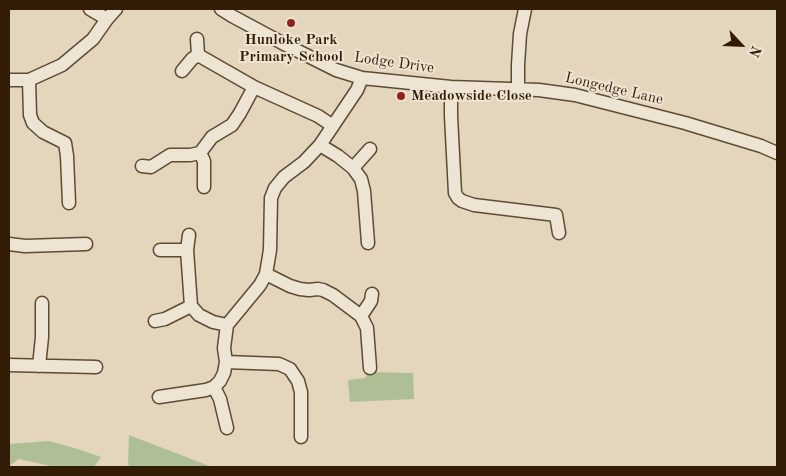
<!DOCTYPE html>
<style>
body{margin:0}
#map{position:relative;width:786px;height:476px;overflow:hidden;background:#e3d6bc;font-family:"Old Standard TT",serif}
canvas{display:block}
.frame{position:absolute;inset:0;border:10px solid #331c05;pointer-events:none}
.north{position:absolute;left:716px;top:20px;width:50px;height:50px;-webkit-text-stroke:4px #ede4d3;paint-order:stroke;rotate:115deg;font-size:14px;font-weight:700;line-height:20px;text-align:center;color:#331c05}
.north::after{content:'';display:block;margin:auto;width:18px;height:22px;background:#331c05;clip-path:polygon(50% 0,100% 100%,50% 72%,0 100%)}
</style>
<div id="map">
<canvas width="786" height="476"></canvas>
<div class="frame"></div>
<div class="north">N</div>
</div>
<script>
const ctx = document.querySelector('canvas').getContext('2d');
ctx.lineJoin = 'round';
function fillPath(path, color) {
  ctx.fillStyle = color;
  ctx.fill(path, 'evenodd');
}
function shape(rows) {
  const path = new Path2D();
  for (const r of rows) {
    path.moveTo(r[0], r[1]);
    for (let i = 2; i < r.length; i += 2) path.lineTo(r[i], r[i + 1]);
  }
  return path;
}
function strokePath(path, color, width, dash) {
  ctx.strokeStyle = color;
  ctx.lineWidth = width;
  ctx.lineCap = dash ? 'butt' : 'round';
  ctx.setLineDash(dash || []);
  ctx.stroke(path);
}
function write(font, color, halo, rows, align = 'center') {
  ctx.font = font + ' "Old Standard TT",serif';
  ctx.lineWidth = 4;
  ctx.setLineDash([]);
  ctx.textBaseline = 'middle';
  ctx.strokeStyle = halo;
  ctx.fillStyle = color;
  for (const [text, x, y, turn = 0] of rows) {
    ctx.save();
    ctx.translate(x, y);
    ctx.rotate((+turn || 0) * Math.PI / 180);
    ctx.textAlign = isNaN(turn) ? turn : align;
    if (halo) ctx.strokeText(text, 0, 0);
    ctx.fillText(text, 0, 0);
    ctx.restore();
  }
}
const green = shape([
 [367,372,413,373,414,399,350,402,348,380,366,378],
 [129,435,212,467,130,467,128,464],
 [49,441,81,450,101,457,94,467,55,467,19,459,9,466,9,444]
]);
const minor = shape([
 [90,9,107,19],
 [221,9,232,16,286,45,336,70,362,78,451,87,539,90,575,95,685,123,761,146,777,153],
 [197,39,198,55],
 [182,71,192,59,198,55,254,87,318,116,333,126],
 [9,80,29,80,62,65,93,39,107,19,116,9],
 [29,80,30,115,33,123,43,132,65,143,67,156,69,203],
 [451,87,451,116,455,193,458,198,462,201,474,205,556,215,559,233],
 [518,89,518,65,520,34,525,9],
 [320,145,338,156,353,168,361,179,364,191,368,243],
 [200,153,204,161,204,187],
 [142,166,151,167,170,155,190,155,200,153,212,137,232,125,240,113,254,87],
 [353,168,370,149],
 [9,244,25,246,86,244],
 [187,250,189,235],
 [266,274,290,286,300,289,309,290,318,289,323,290,333,295,361,316],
 [191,306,199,315,213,322,227,325],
 [155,321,165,319,191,306,187,250,160,250],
 [226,362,279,364,290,369,298,381,301,392,301,437],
 [9,365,96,367],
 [39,366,42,337,42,303],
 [370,368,367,328,361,316,371,301,372,294],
 [214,387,220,399,227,428],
 [159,397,206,390,214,387,220,381,224,373,226,362,224,348,227,325,260,285,266,274,270,250,271,198,275,188,284,177,304,162,320,145,357,90,362,78]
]);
const markers = [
 [291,23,5,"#8f2418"],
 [401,96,5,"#8f2418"]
];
const poiNames = [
 ["Hunloke Park",291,40],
 ["Primary School",291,57],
 ["Meadowside Close",411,96,"left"]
];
const streetNames = [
 ["Lodge Drive",394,63,8],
 ["Longedge Lane",614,89,13]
];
fillPath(green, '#aebf95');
strokePath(minor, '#5f4a33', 15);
strokePath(minor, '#ede4d3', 12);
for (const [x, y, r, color] of markers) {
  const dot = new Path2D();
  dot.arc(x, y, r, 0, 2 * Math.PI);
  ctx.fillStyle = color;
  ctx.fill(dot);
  strokePath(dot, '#ede4d3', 2);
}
write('bold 15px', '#331c05', '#ede4d3', poiNames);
write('15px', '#331c05', '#ede4d3', streetNames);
</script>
